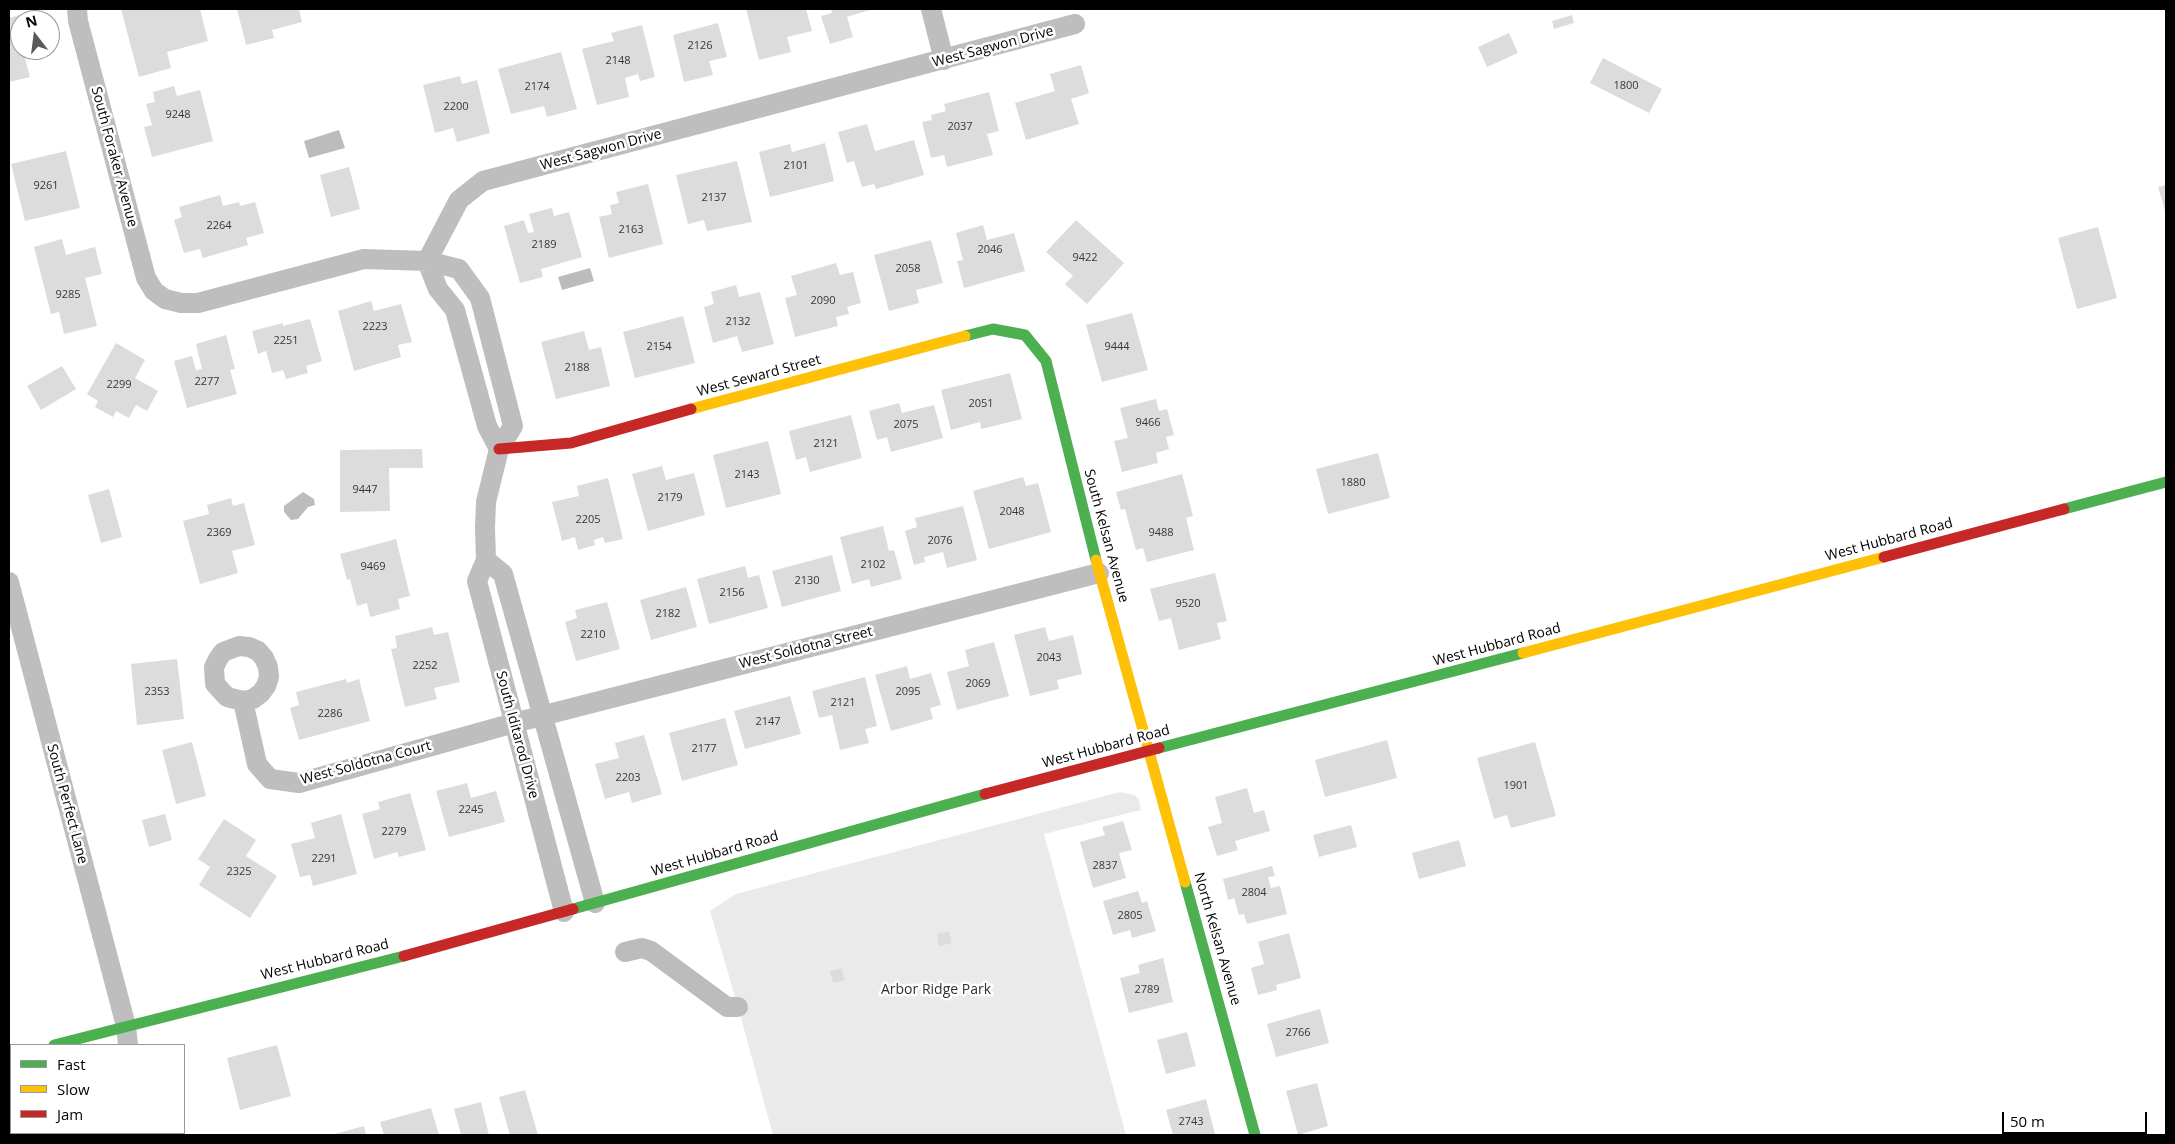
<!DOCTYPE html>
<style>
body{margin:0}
#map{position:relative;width:2175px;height:1144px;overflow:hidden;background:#fff;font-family:"Open Sans",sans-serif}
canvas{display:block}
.frame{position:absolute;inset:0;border:10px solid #000;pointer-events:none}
.legend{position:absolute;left:10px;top:1044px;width:175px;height:90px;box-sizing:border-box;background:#fff;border:1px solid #999;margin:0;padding:6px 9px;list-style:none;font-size:15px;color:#000}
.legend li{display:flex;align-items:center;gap:10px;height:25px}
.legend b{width:25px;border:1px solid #999}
.north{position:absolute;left:10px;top:10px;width:50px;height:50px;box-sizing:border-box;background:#fff;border:1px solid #999;border-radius:50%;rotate:345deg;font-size:14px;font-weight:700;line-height:20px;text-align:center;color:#000}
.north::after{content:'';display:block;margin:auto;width:18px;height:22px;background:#595959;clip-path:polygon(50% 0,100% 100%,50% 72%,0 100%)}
.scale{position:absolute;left:2002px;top:1112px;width:145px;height:22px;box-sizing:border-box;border:2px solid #000;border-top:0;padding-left:6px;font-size:15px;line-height:18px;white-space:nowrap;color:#000;-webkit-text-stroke:4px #fff;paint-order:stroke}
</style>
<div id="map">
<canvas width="2175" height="1144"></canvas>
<div class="frame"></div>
<ul class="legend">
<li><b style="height:6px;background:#4caf50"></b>Fast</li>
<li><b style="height:6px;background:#ffc107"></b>Slow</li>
<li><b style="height:6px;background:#c62828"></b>Jam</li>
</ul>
<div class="north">N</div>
<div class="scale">50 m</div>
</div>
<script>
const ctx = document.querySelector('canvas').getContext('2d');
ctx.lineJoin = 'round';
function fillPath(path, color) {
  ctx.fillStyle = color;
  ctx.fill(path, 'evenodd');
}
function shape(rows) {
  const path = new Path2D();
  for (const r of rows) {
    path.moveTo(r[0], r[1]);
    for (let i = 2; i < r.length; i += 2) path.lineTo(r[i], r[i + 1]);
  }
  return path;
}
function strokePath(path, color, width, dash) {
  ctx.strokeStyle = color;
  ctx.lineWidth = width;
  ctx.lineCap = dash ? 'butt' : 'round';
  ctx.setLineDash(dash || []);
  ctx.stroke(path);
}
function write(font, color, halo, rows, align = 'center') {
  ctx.font = font + ' "Open Sans",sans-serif';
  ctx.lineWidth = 5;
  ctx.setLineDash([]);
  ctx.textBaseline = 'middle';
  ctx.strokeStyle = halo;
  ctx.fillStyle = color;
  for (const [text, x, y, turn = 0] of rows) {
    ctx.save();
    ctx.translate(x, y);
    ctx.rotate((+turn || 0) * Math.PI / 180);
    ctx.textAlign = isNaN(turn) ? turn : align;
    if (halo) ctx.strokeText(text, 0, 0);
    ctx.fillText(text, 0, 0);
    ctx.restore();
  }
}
const green = shape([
 [1120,792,1135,795,1139,800,1141,810,1044,834,1126,1135,773,1135,738,1007,710,911,736,894]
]);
const water = shape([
 [339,130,345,148,309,158,304,141],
 [590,268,594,281,562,290,558,277],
 [303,492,314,499,315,505,308,507,298,519,291,520,284,512,284,506]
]);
const canal = shape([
 [625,952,642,948,651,951,727,1007,738,1007]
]);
const building = shape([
 [121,9,200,9,208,41,167,52,171,68,139,77],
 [237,9,299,9,302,22,272,30,274,38,246,45],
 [746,9,806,9,812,31,787,37,791,52,759,60],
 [831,9,873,9,847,17,853,37,830,44,821,16,832,13],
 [32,12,34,20,20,20,20,50,23,50,30,77,9,82,9,18],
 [1572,15,1574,23,1554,29,1552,21],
 [718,23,727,57,709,61,713,75,684,82,673,35],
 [642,25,655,77,640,81,638,74,625,78,629,97,597,105,582,49,614,41,611,33],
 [1509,33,1518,53,1487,67,1478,47],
 [561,52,577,109,547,117,544,106,511,114,498,69],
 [1603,58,1662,89,1649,113,1590,83],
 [1081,65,1089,93,1071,99,1079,124,1026,140,1015,103,1055,91,1050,74],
 [460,76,462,84,477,80,490,133,457,142,453,128,435,133,423,85],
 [174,86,177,96,200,90,213,141,152,157,144,127,152,125,146,104,155,102,153,92],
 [989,92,999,131,987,134,993,155,947,167,944,155,931,158,922,122,932,120,931,115,946,111,944,104],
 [867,124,875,151,914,140,924,175,876,189,874,184,862,187,854,161,847,163,838,132],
 [825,143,834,181,770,197,759,152,790,144,792,152],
 [66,151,80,208,25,221,11,164],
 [737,161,752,222,707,231,704,220,688,224,676,175],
 [349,167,360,209,331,217,320,175],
 [648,184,663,244,609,258,599,217,612,214,610,205,619,203,616,192],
 [2166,185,2166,214,2158,187],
 [220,195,223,206,239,202,240,206,255,202,264,233,246,238,248,245,203,258,200,249,184,253,174,220,182,217,179,207],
 [552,208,554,216,569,212,582,257,541,269,543,277,520,283,504,226,524,220,528,233,534,232,529,214],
 [1076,220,1124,263,1087,304,1065,284,1073,276,1046,252],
 [983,225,987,240,1014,233,1025,271,964,288,957,261,963,260,956,233],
 [2098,227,2117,298,2077,309,2058,238],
 [62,239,66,255,95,247,102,274,85,278,97,326,64,334,59,312,51,314,34,247],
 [931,240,943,283,916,290,919,303,889,311,874,255],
 [836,263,840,275,853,272,861,303,847,307,849,314,836,317,838,326,795,337,785,298,797,295,791,276],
 [736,285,739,297,760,292,774,344,742,352,737,336,713,343,704,307,714,304,711,292],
 [371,301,374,311,401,304,412,342,398,345,401,357,354,371,338,311],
 [1132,313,1148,370,1102,382,1086,325],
 [683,316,695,363,635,378,623,332],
 [310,319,322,361,306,366,308,373,286,379,283,370,272,373,266,351,258,354,252,331,283,323,283,326],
 [584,331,589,350,601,347,610,386,556,399,541,342],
 [226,335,235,369,230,370,237,394,187,408,174,361,192,356,196,370,202,369,196,344],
 [116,343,145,360,135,378,158,391,147,411,136,405,129,418,116,411,113,417,95,407,98,401,87,394],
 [62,366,76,389,41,410,27,386],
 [1010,373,1022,419,981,429,980,422,951,430,941,390],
 [1156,399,1159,411,1167,409,1174,435,1166,437,1169,449,1156,453,1158,463,1122,472,1114,441,1128,438,1120,408],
 [899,403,902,413,934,405,943,438,891,452,887,437,877,440,869,411],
 [851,415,862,458,810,472,806,457,796,460,789,431],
 [768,441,781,494,726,508,713,455],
 [422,449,423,468,389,468,390,511,340,512,340,450],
 [1378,453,1390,498,1328,514,1316,469],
 [662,466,666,480,694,473,705,515,648,531,632,474],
 [1182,474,1193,516,1186,518,1194,550,1147,562,1143,548,1136,550,1125,509,1121,510,1116,492],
 [1023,477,1026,486,1038,483,1051,532,989,549,973,491],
 [608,478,623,539,605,543,603,537,594,540,595,545,578,550,575,537,562,541,552,502,579,496,577,486],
 [109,489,122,537,101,543,88,495],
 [231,498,233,506,244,503,255,545,232,551,238,573,200,584,183,521,209,514,207,505],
 [963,506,977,560,947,568,943,552,924,557,925,562,914,565,905,531,917,527,915,518],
 [883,526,889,551,894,550,902,579,871,587,869,579,852,584,840,537],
 [396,539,410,596,398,599,400,609,370,617,367,603,357,606,350,579,347,580,340,554],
 [832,555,841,591,782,607,772,571],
 [745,566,748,578,759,575,768,608,709,624,697,579],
 [1215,573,1227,621,1217,623,1221,639,1179,650,1171,618,1159,621,1150,589],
 [686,587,697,627,651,640,640,600],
 [607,602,620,649,576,661,565,622,577,618,575,610],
 [432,627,434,635,448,632,460,682,434,688,437,699,405,707,391,649,397,648,395,636],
 [1045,627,1049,641,1073,635,1082,674,1057,680,1059,689,1030,696,1014,635],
 [994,642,1009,696,957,710,947,672,969,666,965,650],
 [177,659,184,719,137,725,131,664],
 [907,666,910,679,931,673,941,705,930,708,933,719,891,731,875,675],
 [865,677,877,726,865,729,869,743,840,750,832,715,819,718,812,691],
 [346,679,347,683,359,679,370,721,299,740,290,708,299,705,296,692],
 [790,696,801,734,745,749,734,711],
 [725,718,738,765,682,781,669,733],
 [644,735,662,794,632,803,629,792,605,799,595,764,619,758,615,743],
 [1387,740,1397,778,1325,797,1315,760],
 [192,742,206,796,176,804,162,750],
 [1535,742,1556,816,1511,828,1507,815,1494,819,1477,758],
 [467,783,471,798,496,791,505,822,449,837,436,791],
 [1247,788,1254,813,1264,810,1270,831,1235,841,1238,850,1217,856,1208,827,1222,823,1215,797],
 [410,793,426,850,399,857,397,852,374,859,362,814,380,809,378,802],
 [165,814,172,840,149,847,142,820],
 [341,814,357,874,313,886,310,875,300,877,291,844,315,838,311,823],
 [224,819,256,840,246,856,277,876,250,918,199,885,210,867,198,859],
 [1123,821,1132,850,1119,853,1126,878,1093,888,1080,842,1105,835,1102,827],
 [1351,825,1357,847,1319,857,1313,835],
 [1459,840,1466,866,1419,879,1412,853],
 [1272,866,1275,876,1268,877,1271,888,1280,886,1287,914,1247,924,1244,914,1239,915,1234,898,1228,900,1223,879],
 [1138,891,1142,903,1147,901,1156,931,1132,938,1130,930,1113,935,1103,901],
 [949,931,952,943,939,946,937,934],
 [1289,933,1301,978,1276,985,1277,990,1258,995,1251,968,1264,964,1258,942],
 [1163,958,1173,1002,1129,1013,1120,978,1140,973,1138,965],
 [842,968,845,980,833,983,830,971],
 [1320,1009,1329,1043,1276,1057,1267,1024],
 [1187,1032,1196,1066,1166,1074,1157,1040],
 [277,1045,291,1096,240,1110,227,1058],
 [1317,1083,1328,1126,1298,1135,1286,1091],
 [525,1090,538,1135,510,1135,499,1097],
 [1206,1099,1215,1134,1173,1135,1166,1110],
 [481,1102,489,1135,461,1135,454,1109],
 [431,1108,439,1135,384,1135,380,1122],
 [364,1126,366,1135,331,1135]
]);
const street = shape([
 [77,9,78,21,146,278,154,291,165,299,181,303,198,303,364,259,427,261,459,200,483,181,1075,24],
 [931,9,944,60],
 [486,560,485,528,486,502,499,449,513,426,480,298,459,269,427,261,438,289,455,310,487,426,499,449],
 [9,582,126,1026,128,1045],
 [243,701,253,699,261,693,266,686,269,677,268,667,264,658,258,651,249,647,239,646,223,652,218,659,214,667,215,684,227,697,243,701,257,764,270,779,299,783,514,723,1099,573],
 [564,912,477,581,486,560,503,574,595,903],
 [145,1133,145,1135]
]);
const fast = shape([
 [965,336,993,329,1025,335,1046,361,1096,560],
 [2064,509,2166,482],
 [1159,748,1523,653],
 [1185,882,1255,1135],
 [573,909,985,794],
 [54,1045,404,956],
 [9,1057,11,1057]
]);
const slow = shape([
 [691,409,965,336],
 [1096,560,1185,882],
 [1523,653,1884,557]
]);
const jam = shape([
 [499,449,571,443,691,409],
 [1884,557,2064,509],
 [985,794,1159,748],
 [404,956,573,909]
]);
const numberNames = [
 ["2126",700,46],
 ["2148",618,61],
 ["1800",1626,86],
 ["2174",537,87],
 ["2200",456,107],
 ["9248",178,115],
 ["2037",960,127],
 ["2101",796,166],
 ["9261",46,186],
 ["2137",714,198],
 ["2264",219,226],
 ["2163",631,230],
 ["2189",544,245],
 ["2046",990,250],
 ["9422",1085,258],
 ["2058",908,269],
 ["9285",68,295],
 ["2090",823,301],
 ["2132",738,322],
 ["2223",375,327],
 ["2251",286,341],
 ["2154",659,347],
 ["9444",1117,347],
 ["2188",577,368],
 ["2277",207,382],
 ["2299",119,385],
 ["2051",981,404],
 ["9466",1148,423],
 ["2075",906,425],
 ["2121",826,444],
 ["2143",747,475],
 ["1880",1353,483],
 ["9447",365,490],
 ["2179",670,498],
 ["2048",1012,512],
 ["2205",588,520],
 ["2369",219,533],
 ["9488",1161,533],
 ["2076",940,541],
 ["2102",873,565],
 ["9469",373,567],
 ["2130",807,581],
 ["2156",732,593],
 ["9520",1188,604],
 ["2182",668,614],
 ["2210",593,635],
 ["2043",1049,658],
 ["2252",425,666],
 ["2069",978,684],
 ["2353",157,692],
 ["2095",908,692],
 ["2121",843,703],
 ["2286",330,714],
 ["2147",768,722],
 ["2177",704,749],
 ["2203",628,778],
 ["1901",1516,786],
 ["2245",471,810],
 ["2279",394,832],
 ["2291",324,859],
 ["2837",1105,866],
 ["2325",239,872],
 ["2804",1254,893],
 ["2805",1130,916],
 ["2789",1147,990],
 ["2766",1298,1033],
 ["2743",1191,1122]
];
const streetNames = [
 ["West Sagwon Drive",993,47,-15],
 ["West Sagwon Drive",601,150,-15],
 ["South Foraker Avenue",114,157,75],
 ["West Seward Street",759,376,-15],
 ["South Kelsan Avenue",1106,536,75],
 ["West Hubbard Road",1889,540,-15],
 ["West Hubbard Road",1497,645,-15],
 ["West Soldotna Street",806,648,-14],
 ["South Iditarod Drive",517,735,75],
 ["West Hubbard Road",1106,747,-15],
 ["West Soldotna Court",366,763,-15],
 ["South Perfect Lane",67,804,75],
 ["West Hubbard Road",715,854,-16],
 ["North Kelsan Avenue",1217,939,74],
 ["West Hubbard Road",325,960,-14]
];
const parkNames = [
 ["Arbor Ridge Park",936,990]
];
fillPath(green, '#eaeaea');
fillPath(water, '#bcbcbc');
strokePath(canal, '#bcbcbc', 20);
fillPath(building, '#dcdcdc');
strokePath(street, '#bebebe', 20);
strokePath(fast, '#4caf50', 11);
strokePath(slow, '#ffc107', 11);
strokePath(jam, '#c62828', 11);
write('11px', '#373737', null, numberNames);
write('14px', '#000', '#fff', streetNames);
write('14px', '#2f2f2f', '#fff', parkNames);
</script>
